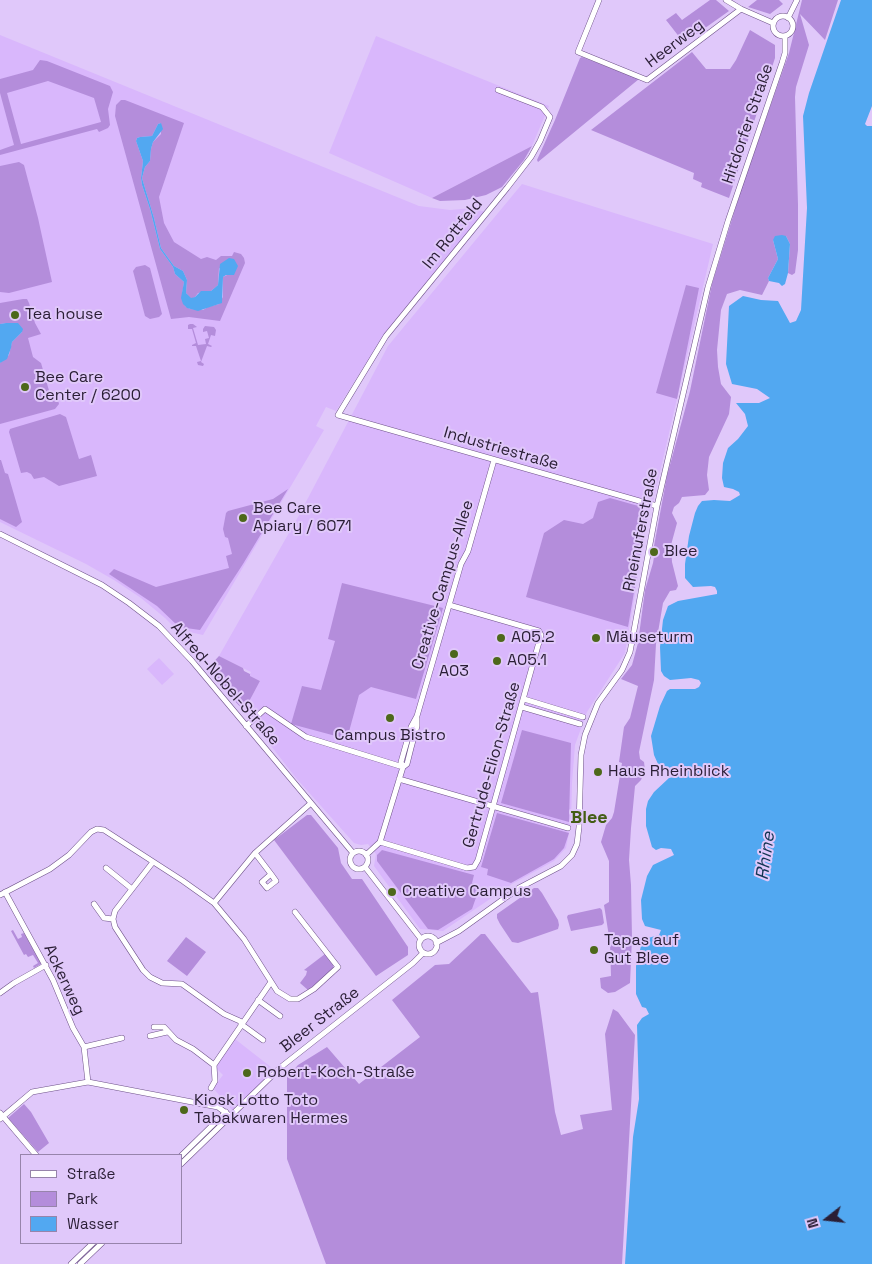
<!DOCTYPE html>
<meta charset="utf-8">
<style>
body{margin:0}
#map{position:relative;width:872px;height:1264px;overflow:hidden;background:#e0c8fa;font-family:"Space Grotesk",sans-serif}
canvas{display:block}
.legend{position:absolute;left:20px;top:1154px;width:162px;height:90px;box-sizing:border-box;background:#e0c8fa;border:1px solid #9784ab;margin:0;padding:6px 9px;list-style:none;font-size:15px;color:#2a1e35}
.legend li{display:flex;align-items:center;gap:10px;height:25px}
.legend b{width:25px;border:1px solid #9784ab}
.north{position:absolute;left:802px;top:1194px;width:50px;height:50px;-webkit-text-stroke:4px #e0c8fa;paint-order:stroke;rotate:254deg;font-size:14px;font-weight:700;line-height:20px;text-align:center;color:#2a1e35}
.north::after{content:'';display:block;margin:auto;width:18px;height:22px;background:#2a1e35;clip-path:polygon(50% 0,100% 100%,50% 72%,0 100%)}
</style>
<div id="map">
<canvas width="872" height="1264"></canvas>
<ul class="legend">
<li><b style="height:6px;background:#fff"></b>Straße</li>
<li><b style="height:14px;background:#b48ddb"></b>Park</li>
<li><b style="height:14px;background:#52a8f1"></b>Wasser</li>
</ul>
<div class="north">N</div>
</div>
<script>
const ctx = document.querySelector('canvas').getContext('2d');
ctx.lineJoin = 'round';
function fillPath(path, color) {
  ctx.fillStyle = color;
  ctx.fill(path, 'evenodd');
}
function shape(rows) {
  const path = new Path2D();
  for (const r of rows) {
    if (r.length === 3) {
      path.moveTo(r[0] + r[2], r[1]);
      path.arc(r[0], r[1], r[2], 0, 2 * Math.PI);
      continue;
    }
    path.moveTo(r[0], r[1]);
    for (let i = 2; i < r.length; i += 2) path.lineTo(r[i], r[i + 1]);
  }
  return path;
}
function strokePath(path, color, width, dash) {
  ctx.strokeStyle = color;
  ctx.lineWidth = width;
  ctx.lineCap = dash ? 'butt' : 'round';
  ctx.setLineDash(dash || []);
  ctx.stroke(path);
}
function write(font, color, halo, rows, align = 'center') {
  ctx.font = font + ' "Space Grotesk",sans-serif';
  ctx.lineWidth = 4;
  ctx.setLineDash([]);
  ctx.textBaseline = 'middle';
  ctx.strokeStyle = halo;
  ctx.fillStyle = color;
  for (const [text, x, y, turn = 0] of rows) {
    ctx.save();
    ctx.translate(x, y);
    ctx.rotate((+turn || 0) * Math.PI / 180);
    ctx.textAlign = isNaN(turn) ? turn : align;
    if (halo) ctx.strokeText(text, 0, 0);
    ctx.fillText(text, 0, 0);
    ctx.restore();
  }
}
const built = shape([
 [0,35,419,206,450,210,473,208,485,212,384,334,336,411,326,407,316,426,324,430,203,635,176,629,165,618,141,598,114,580,86,564,0,522],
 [376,36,549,106,532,146,432,198,329,153],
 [522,184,713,244,653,502,648,516,625,653,587,712,575,745,572,783,571,823,566,848,554,861,512,884,443,931,420,929,374,866,376,854,368,844,361,845,354,843,296,778,244,711,260,681,249,676,251,672,219,656,298,517,388,346],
 [159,658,174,674,162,685,147,669],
 [235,1039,276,1071,232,1110,213,1088,223,1075,217,1069,217,1065]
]);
const green = shape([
 [710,0,716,0,729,11,684,43,666,20,676,13,682,20],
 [757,0,779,0,783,4,770,14,748,7],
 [802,0,838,0,825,40,800,14,809,45,796,87,795,97,798,205,798,250,795,273,792,275,788,273,790,244,786,236,773,240,778,259,768,278,769,281,762,295,740,290,727,294,721,310,717,350,718,367,721,384,731,397,729,414,709,457,707,475,709,490,705,495,682,497,679,503,674,507,672,513,677,523,671,545,672,562,678,586,676,590,670,591,663,603,656,644,654,680,639,752,640,759,644,762,645,770,641,780,635,786,631,828,629,860,631,885,632,938,630,983,615,992,608,993,601,988,600,978,611,976,610,943,604,905,609,902,609,861,601,842,606,825,612,818,614,812,622,763,619,762,624,727,630,718,638,686,621,679,632,665,638,643,645,590,653,563,655,551,654,546,667,476,690,391,712,284,742,187,789,53],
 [750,30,775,45,775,58,729,198,701,187,702,183,693,179,694,173,591,130,692,52,706,69,730,69,736,60],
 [582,57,639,79,538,162,537,160,555,120,580,58],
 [40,60,47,61,110,86,113,92,108,109,110,125,108,128,99,132,97,129,0,155,0,150,14,145,0,93,0,79,33,70],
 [48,81,94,98,101,122,21,144,7,93],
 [121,100,125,100,184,123,159,197,164,223,174,242,201,259,207,257,216,260,221,256,232,256,234,252,241,254,244,258,245,263,220,321,189,317,171,319,115,116,116,105],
 [161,123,161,134,153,142,151,149,150,161,145,167,142,178,154,218,161,248,174,266,183,271,187,280,186,293,191,299,195,297,198,293,211,291,218,285,219,268,229,274,223,277,223,297,219,304,208,307,203,310,190,309,185,306,182,295,184,282,175,274,173,267,160,249,150,209,142,185,141,178,143,161,136,141,137,138,140,137,152,136,158,124],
 [532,146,524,160,502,187,486,195,465,200,440,201,432,198],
 [19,162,24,165,38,218,52,282,9,293,0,292,0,166],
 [145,265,150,268,162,314,159,317,150,319,145,316,133,271,136,267],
 [686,285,699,288,677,399,656,393],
 [23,299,27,299,29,303,35,323,41,334,28,338,33,357,41,363,50,394,58,400,59,404,55,409,0,424,0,363,9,355,12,342,22,332,6,323,0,324,0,303],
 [190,324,193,324,197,327,193,328,198,345,206,344,205,339,209,338,207,331,203,332,203,329,205,326,214,327,216,330,215,336,211,335,208,344,212,346,211,347,207,346,201,362,204,364,203,366,198,365,197,362,201,361,196,346,192,346,192,345,196,343,192,329,188,329,188,325],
 [60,414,66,417,79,459,91,455,97,476,59,486,44,477,34,479,31,474,27,472,21,473,9,432,10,429,13,428],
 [0,460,1,460,5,473,8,474,22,522,16,527,0,519],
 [288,489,243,564,200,630,179,627,157,606,109,574,114,569,156,587,229,568,226,556,232,554,228,538,225,537,223,529,226,513,228,511,273,499],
 [610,498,642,507,647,516,628,627,526,597,544,533,564,520,583,524,593,518,598,502],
 [342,583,443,608,416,699,371,687,359,695,347,739,291,724,302,686,321,690,335,641,328,639],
 [219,656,243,668,244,671,250,674,250,676,260,681,244,711,206,670],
 [522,730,571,743,569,822,501,803],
 [497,813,569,833,564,848,554,859,511,883,487,875,488,869,481,867],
 [307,815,311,815,338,848,341,863,352,879,362,879,408,947,408,955,376,976,274,840],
 [382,850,474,875,472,883,480,886,472,909,438,930,428,929,377,861,377,855],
 [534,888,538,888,542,893,558,920,559,925,558,929,518,943,512,942,500,924,497,918,497,914],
 [600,908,602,910,604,923,602,925,571,931,567,917,568,915],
 [13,930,18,939,22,937,21,934,24,933,41,964,34,968,33,966,38,963,33,955,28,957,26,954,24,955,11,931],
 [481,934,485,934,531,993,538,992,555,1112,561,1135,583,1129,580,1115,612,1110,605,1034,613,1009,618,1012,635,1035,622,1264,326,1264,287,1159,287,1077,298,1065,327,1047,359,1084,420,1037,392,1000,435,965,449,964],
 [186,937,206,952,187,976,167,961],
 [325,954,333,965,333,970,308,990,300,983,306,975,307,971,304,970],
 [24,1104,31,1112,49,1143,38,1152,8,1118]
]);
const water = shape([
 [841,0,872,0,872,106,865,124,867,126,872,126,872,1264,625,1264,633,1137,639,1099,637,1025,642,1018,649,1014,646,1008,642,1007,636,994,636,966,642,942,648,938,659,935,661,930,645,926,642,919,641,900,647,876,653,865,674,855,671,849,661,848,656,850,652,847,646,826,646,809,648,801,654,792,669,778,683,775,685,772,682,767,675,766,669,768,658,764,654,755,651,736,660,706,667,691,670,689,695,689,699,687,701,683,699,680,691,678,670,680,664,676,661,671,660,647,663,620,668,606,678,601,717,594,717,591,715,587,711,586,693,587,685,578,685,564,689,536,695,513,698,506,702,501,714,500,730,501,740,495,739,492,733,489,724,487,722,478,723,463,728,448,738,439,748,426,745,414,736,403,759,403,770,398,757,389,732,384,726,364,729,306,743,296,761,300,778,301,790,323,796,321,801,310,807,208,803,116,809,93],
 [161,123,163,129,153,142,151,149,150,161,145,167,142,178,154,218,161,248,174,266,183,271,187,280,186,293,191,298,195,297,201,291,211,291,218,285,220,264,229,258,234,259,238,266,234,275,226,275,223,277,222,303,198,311,187,308,183,304,181,298,184,282,175,274,173,267,160,249,150,209,142,185,141,178,143,161,136,141,137,138,140,137,152,136,158,124],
 [782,235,786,236,790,244,788,273,785,284,782,286,779,283,769,281,768,278,778,259,773,240,775,236],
 [6,323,18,323,23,329,22,332,12,342,11,348,7,359,0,363,0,324]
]);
const minor = shape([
 [599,0,578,52,647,80,741,9],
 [726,0,741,9,773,23],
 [783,26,10],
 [788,18,797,0],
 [498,90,542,107,550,117,540,141,531,157,507,188,386,336,338,415,657,506],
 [0,534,102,585,129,603,159,626,192,661,353,853],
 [524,699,583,717],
 [522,707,580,724],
 [246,726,265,709,306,737,403,767],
 [403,767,407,764,411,748,417,726,417,718],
 [399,779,568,828],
 [380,842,467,868,474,867,478,860,541,635,539,631,449,605],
 [359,860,9],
 [255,853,271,874,276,881,267,888,262,882,271,874],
 [366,855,380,842,403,767,401,762,411,727,417,716,461,564,468,551,494,460],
 [153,862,115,911,113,919,115,927,143,970,150,977,162,983,182,984,224,1014,242,1022],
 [365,867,421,939],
 [106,868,132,889],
 [5,892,53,980,73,1028,84,1047,88,1082],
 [0,895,50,869,69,855,91,832,97,829,104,830,183,881,214,903,244,939,277,991,290,999,298,999,314,989,338,967,295,912],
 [214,903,255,853,311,803],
 [94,904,104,918,113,919],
 [428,945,9],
 [436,943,459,931,519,888,561,866,572,855,577,844,579,827,581,755,585,735,598,703,622,670,630,652,657,506,708,287,728,221,782,63,785,53,785,37],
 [0,993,14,983,46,965],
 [258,1000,280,1016],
 [241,1024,263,1040],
 [154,1027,164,1027,176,1040,193,1049,214,1065,215,1081,211,1088],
 [150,1036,167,1032],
 [84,1047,122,1038],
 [214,1065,271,982],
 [0,1113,36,1155],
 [0,1119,32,1092,88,1082,218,1107,230,1116],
 [181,1156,226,1112],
 [181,1164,281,1067,413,963,423,953],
 [71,1264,93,1243],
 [80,1264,102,1243]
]);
const markers = [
 [15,315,5,"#4d681a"],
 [25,387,5,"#4d681a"],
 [243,518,5,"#4d681a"],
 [654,552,5,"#4d681a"],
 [501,638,5,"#4d681a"],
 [596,638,5,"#4d681a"],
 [454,654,5,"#4d681a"],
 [497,661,5,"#4d681a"],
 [390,718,5,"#4d681a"],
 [598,772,5,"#4d681a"],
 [392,892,5,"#4d681a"],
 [594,950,5,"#4d681a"],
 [247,1073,5,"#4d681a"],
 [184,1110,5,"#4d681a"]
];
const streetNames = [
 ["Heerweg",675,44,-37],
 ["Hitdorfer Straße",748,124,-71],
 ["Im Rottfeld",453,234,-51],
 ["Industriestraße",501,449,16],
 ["Rheinuferstraße",641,530,-79],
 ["Creative-Campus-Allee",443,585,-73],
 ["Alfred-Nobel-Straße",225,684,49],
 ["Gertrude-Elion-Straße",492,765,-74],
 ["Ackerweg",64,980,65],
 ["Bleer Straße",320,1020,-38]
];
const poiNames = [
 ["Tea house",25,315],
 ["Bee Care",35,378],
 ["Center / 6200",35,396],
 ["Bee Care",253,509],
 ["Apiary / 6071",253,527],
 ["Blee",664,552],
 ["A05.2",511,638],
 ["Mäuseturm",606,638],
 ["A05.1",507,661],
 ["A03",454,672,"center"],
 ["Campus Bistro",390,736,"center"],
 ["Haus Rheinblick",608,772],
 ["Creative Campus",402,892],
 ["Tapas auf",604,941],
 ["Gut Blee",604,959],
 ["Robert-Koch-Straße",257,1073],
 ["Kiosk Lotto Toto",194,1101],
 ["Tabakwaren Hermes",194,1119]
];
const neighbourhoodNames = [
 ["Blee",589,818]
];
const waterNames = [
 ["Rhine",766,856,-82]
];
fillPath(built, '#d9b7fc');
fillPath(green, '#b48ddb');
fillPath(water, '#52a8f1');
strokePath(minor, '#6e5289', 6);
strokePath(minor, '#fff', 5);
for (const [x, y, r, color] of markers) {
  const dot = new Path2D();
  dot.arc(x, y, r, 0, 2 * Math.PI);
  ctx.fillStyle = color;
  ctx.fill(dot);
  strokePath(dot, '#e0c8fa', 2);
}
write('16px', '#2a1e35', '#e0c8fa', streetNames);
write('16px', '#2a1e35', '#e0c8fa', poiNames, 'left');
write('bold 18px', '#445d16', '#e0c8fa', neighbourhoodNames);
write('italic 18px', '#123653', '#e0c8fa', waterNames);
</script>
